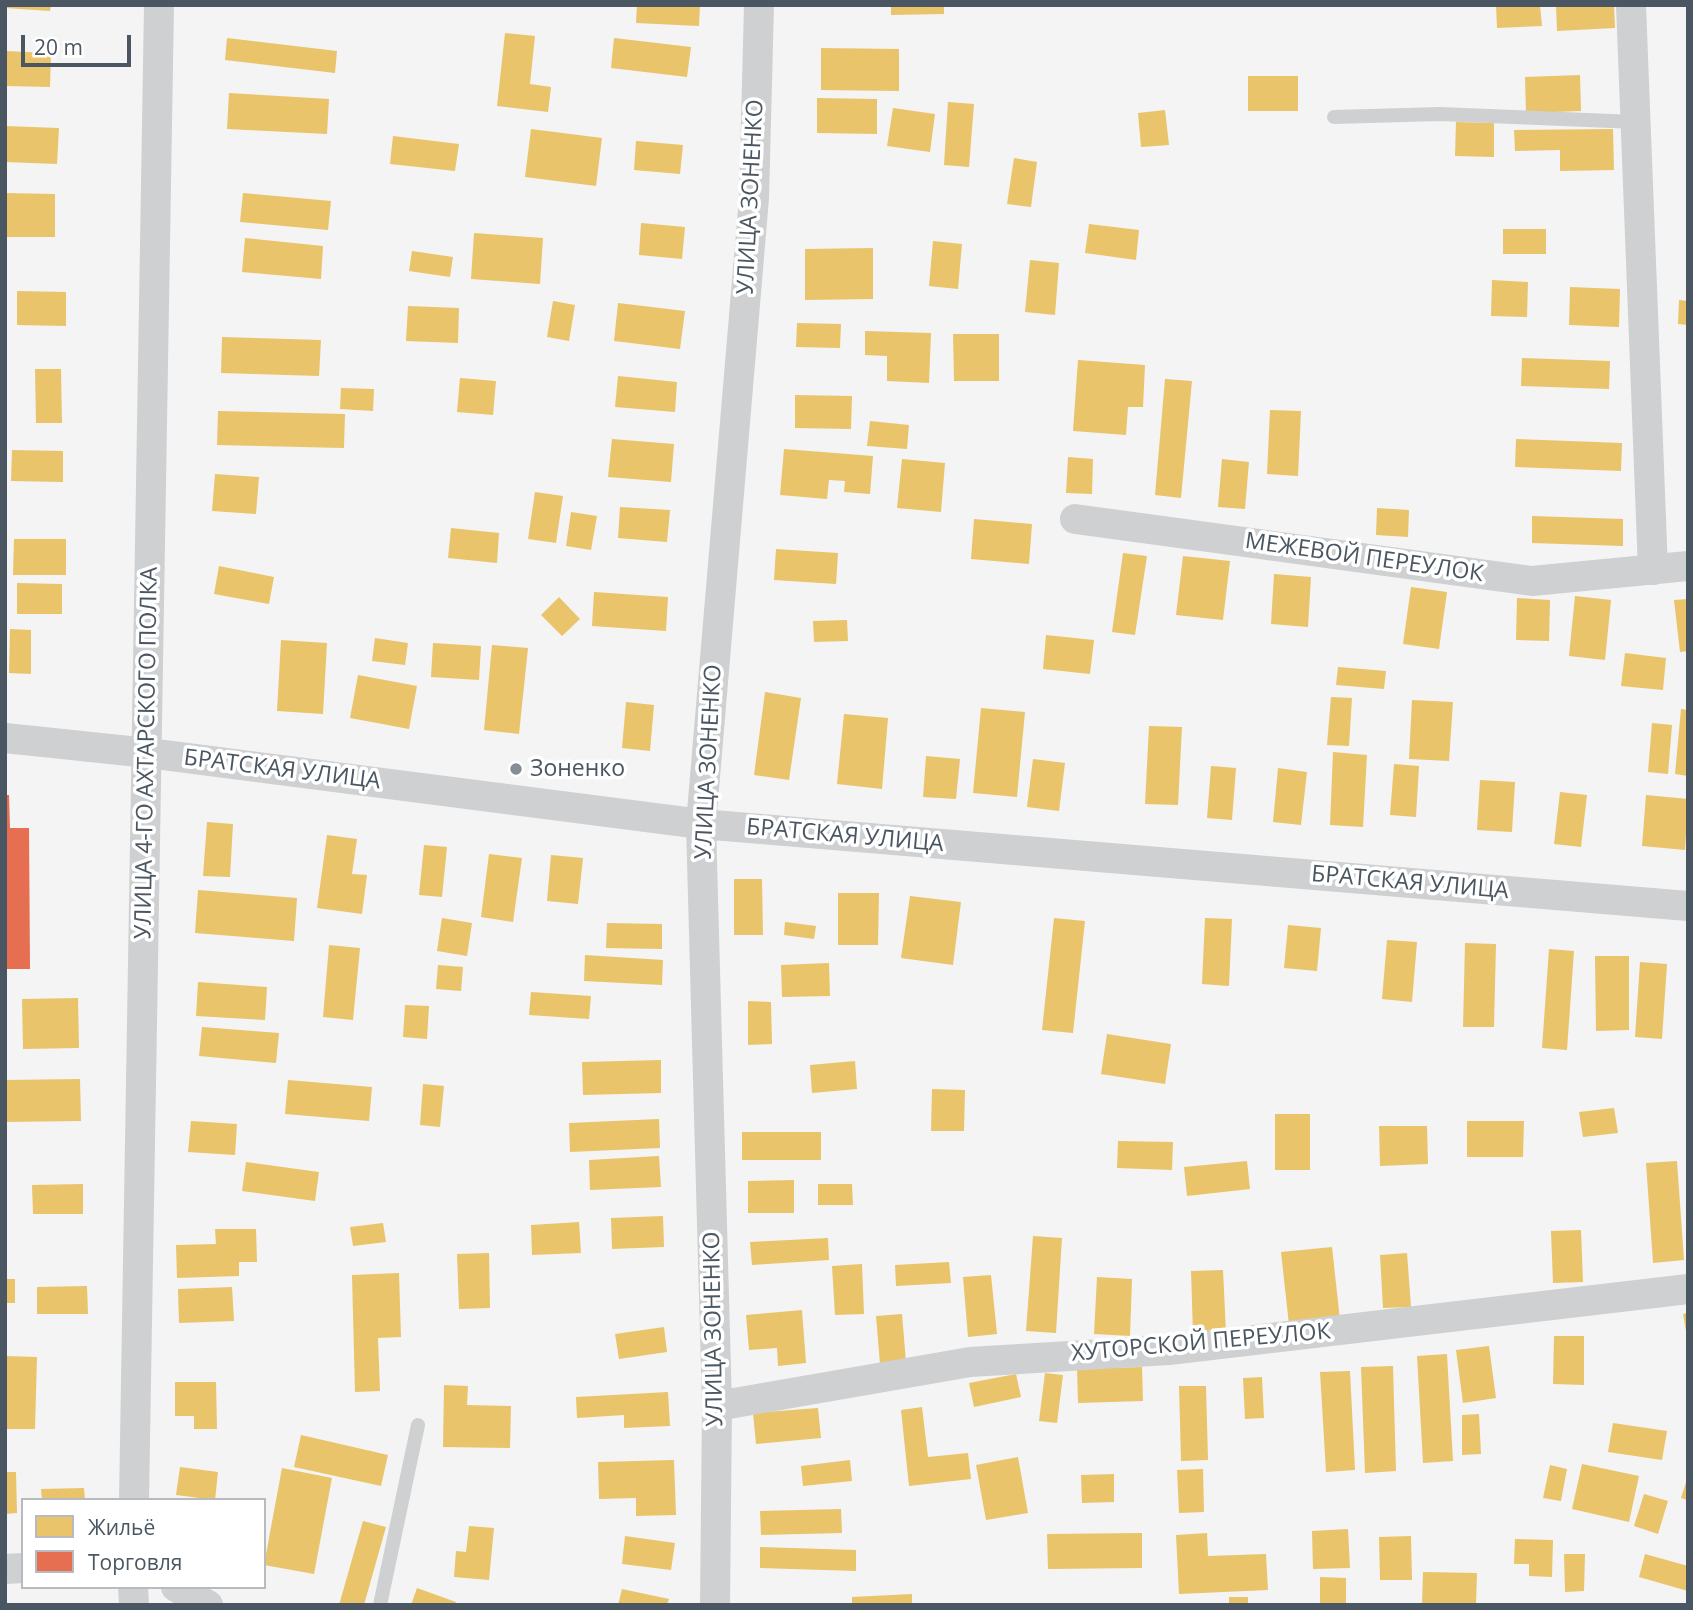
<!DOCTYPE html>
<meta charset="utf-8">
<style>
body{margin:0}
#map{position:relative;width:1693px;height:1610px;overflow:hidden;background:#f4f4f4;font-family:"Open Sans",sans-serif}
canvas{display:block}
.frame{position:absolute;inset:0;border:7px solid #4a5661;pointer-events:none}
.legend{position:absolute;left:21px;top:1498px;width:245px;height:91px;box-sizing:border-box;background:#fff;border:2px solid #b7bbc0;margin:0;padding:9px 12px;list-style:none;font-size:21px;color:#4a5661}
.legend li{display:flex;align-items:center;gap:14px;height:35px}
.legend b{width:35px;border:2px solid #b7bbc0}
.scale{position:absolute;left:21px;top:35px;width:110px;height:32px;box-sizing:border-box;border:4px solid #4a5661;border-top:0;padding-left:9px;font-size:21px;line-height:24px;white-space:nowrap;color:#4a5661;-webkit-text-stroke:5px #fff;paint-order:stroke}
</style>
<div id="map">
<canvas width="1693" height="1610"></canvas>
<div class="frame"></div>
<ul class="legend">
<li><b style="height:19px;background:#e9c46a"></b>Жильё</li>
<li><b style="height:19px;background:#e76f51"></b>Торговля</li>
</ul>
<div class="scale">20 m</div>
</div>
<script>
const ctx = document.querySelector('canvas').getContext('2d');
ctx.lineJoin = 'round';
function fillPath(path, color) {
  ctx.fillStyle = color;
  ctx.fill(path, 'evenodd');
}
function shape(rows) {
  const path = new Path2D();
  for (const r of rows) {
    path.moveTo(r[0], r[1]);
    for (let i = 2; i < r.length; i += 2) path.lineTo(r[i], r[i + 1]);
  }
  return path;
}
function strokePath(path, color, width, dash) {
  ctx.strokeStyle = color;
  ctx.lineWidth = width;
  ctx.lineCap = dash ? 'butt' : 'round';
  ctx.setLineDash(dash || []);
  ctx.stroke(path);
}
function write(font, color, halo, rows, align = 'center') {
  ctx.font = font + ' "Open Sans",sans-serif';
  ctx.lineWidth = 7;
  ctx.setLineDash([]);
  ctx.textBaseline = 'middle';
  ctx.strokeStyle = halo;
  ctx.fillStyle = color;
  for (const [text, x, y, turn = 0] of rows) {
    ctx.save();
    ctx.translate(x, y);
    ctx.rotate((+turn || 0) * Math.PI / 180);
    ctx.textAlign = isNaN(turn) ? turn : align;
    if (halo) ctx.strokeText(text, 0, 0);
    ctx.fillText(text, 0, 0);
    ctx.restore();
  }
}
const homes = shape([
 [5,5,51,5,50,11,5,8],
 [637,5,700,5,699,26,636,23],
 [891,5,944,5,944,14,891,15],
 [1496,5,1540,5,1542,26,1497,28],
 [1556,5,1614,5,1615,28,1557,31],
 [505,33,535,36,530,84,551,87,548,112,497,106],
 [227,38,337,51,335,73,225,60],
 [614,38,691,47,687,77,611,68],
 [821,48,899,49,899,91,821,90],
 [5,51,51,53,50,87,5,86],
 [1580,75,1581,111,1526,113,1525,77],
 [1248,76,1298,76,1298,111,1248,111],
 [229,93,329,99,327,134,227,129],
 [817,98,877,99,877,134,817,133],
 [948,102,974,104,969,167,944,165],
 [893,108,935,114,930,152,887,146],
 [1165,110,1169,145,1141,147,1138,113],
 [1456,122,1494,123,1494,157,1455,156],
 [5,126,59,128,57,164,5,162],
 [531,129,602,138,596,186,525,177],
 [1613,129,1614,170,1560,171,1560,150,1515,151,1514,130],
 [393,136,459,144,455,171,390,164],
 [636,141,683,145,680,174,634,170],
 [1014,158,1037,162,1031,207,1007,204],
 [5,193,55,194,55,237,5,237],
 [243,193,331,201,328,230,240,222],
 [641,223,685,227,682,259,639,255],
 [1089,224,1139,230,1136,260,1085,253],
 [1503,229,1546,229,1546,254,1503,254],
 [474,233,543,238,540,284,471,279],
 [245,238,323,246,321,279,242,272],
 [933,241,962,244,958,289,929,286],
 [873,248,873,299,805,300,805,249],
 [412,251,453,257,450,277,409,271],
 [1030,260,1059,263,1055,315,1025,312],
 [1492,280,1528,282,1527,317,1491,316],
 [1570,287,1620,289,1619,327,1569,325],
 [17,291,66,292,66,326,17,325],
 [1679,300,1688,301,1688,325,1678,324],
 [553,301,575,305,569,341,547,337],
 [618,303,685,311,680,349,614,341],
 [408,306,459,308,458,343,406,341],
 [797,323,841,324,840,348,796,347],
 [865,331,931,333,929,383,887,381,887,356,865,355],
 [953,334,999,334,999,381,954,381],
 [222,337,321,340,319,376,221,373],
 [1522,358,1610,361,1609,389,1521,386],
 [1078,360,1145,365,1143,407,1128,407,1126,435,1073,431],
 [35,369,61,369,62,423,36,423],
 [618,376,677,382,675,412,615,407],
 [460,378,496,381,493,415,457,412],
 [1165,379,1192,381,1181,498,1155,495],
 [341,388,374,389,373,411,340,409],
 [795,395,852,396,851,429,795,428],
 [1270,410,1301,411,1298,476,1267,474],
 [218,411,345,414,344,448,217,445],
 [870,421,909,425,907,449,867,446],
 [612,439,674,444,671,482,608,477],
 [1516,439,1622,443,1621,471,1515,467],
 [784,449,873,456,870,494,844,492,845,481,829,480,827,499,780,495],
 [12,450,63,451,63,482,11,481],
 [1068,457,1093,459,1092,494,1066,493],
 [902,459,945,463,941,512,897,508],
 [1222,459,1249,462,1245,509,1218,507],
 [215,474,259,477,256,514,212,511],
 [535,492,563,496,556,543,528,539],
 [620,507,670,510,667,542,618,538],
 [1377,508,1409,510,1408,537,1376,535],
 [571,512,597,516,591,550,566,546],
 [1532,516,1623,519,1623,546,1532,543],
 [974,519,1032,524,1029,564,971,559],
 [451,528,499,533,497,563,448,558],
 [14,539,66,539,66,575,13,575],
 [776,549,838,553,836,584,774,580],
 [1123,553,1147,556,1135,635,1112,632],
 [1183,556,1230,561,1223,620,1176,615],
 [219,566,274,577,269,604,214,594],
 [1274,574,1311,577,1308,627,1271,624],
 [17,583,62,584,62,614,17,614],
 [1411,587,1447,592,1439,649,1403,644],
 [594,592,668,597,666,631,592,626],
 [1575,596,1611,600,1605,660,1569,656],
 [559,597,580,619,562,636,541,615],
 [1517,598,1550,600,1549,641,1516,640],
 [1688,599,1688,651,1680,652,1674,600],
 [847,620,848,641,814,642,813,621],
 [10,629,31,630,31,674,9,673],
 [1046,635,1094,640,1090,674,1043,669],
 [375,638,408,643,405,665,372,661],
 [281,640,327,643,323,714,277,711],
 [433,643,481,646,479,680,431,677],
 [492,645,528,648,519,734,484,730],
 [1625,653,1666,658,1663,690,1621,686],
 [1338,667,1386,671,1384,689,1336,685],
 [358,675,417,686,409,729,350,718],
 [765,692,801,698,789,780,754,775],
 [1331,697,1352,698,1349,746,1327,745],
 [1412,700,1453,702,1449,761,1409,759],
 [626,702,654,705,650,751,622,748],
 [981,708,1025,712,1017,797,973,793],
 [1681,709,1688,710,1688,776,1675,774],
 [844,714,888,718,882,789,837,784],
 [1652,723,1672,725,1668,774,1648,772],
 [1149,726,1182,727,1178,805,1145,804],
 [1333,752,1367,755,1363,827,1330,825],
 [926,756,960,759,956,799,923,797],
 [1033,759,1065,763,1059,811,1027,807],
 [1394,764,1419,766,1416,817,1390,815],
 [1211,766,1236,768,1232,820,1207,818],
 [1278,768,1307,772,1301,825,1273,822],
 [1480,780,1515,782,1512,832,1477,830],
 [1560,792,1587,795,1581,847,1554,844],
 [1646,795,1688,799,1685,850,1642,846],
 [207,822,233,824,230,877,203,876],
 [327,835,357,839,352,874,367,875,362,914,317,908],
 [424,845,447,847,442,897,419,895],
 [489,854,522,858,513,922,481,917],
 [551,855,583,858,578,904,547,901],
 [734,879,762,879,763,935,734,935],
 [198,890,297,898,294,941,195,933],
 [838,893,879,893,878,945,838,945],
 [910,896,961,902,953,965,901,958],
 [442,918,472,923,467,956,437,951],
 [1054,918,1085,921,1073,1033,1042,1030],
 [1205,918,1232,919,1229,986,1202,984],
 [785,922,816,926,814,939,784,935],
 [607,923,662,924,662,949,606,948],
 [1288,925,1321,928,1317,971,1284,968],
 [1387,940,1417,942,1412,1002,1382,999],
 [1465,943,1496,944,1494,1027,1463,1027],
 [329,945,360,948,353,1020,323,1017],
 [1549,949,1574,951,1567,1050,1542,1048],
 [585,955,663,960,662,985,584,981],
 [1595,956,1629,956,1629,1030,1596,1031],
 [1640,962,1667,964,1662,1039,1635,1037],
 [829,963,830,996,782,997,781,965],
 [438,965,463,967,461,991,436,989],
 [198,982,267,987,265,1020,196,1016],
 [531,992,591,996,589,1019,529,1015],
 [78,998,79,1048,23,1049,22,999],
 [748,1001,771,1002,772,1044,748,1045],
 [405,1005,429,1006,427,1039,403,1037],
 [202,1027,279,1033,276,1063,199,1056],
 [1107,1034,1171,1044,1165,1084,1101,1074],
 [661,1060,661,1093,583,1095,582,1062],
 [855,1061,857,1089,812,1093,810,1065],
 [80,1079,81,1121,5,1122,5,1080],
 [288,1080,372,1087,369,1121,285,1114],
 [423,1084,444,1086,440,1127,420,1125],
 [932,1089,965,1090,964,1131,931,1131],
 [1614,1108,1618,1133,1583,1137,1579,1112],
 [1275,1114,1310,1114,1310,1170,1275,1170],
 [659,1119,660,1148,570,1152,569,1123],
 [191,1121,237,1124,235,1155,188,1152],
 [1467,1121,1524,1121,1523,1157,1467,1157],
 [1379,1126,1427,1126,1428,1164,1380,1166],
 [742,1132,821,1132,821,1160,742,1160],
 [1118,1141,1173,1142,1172,1170,1117,1168],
 [659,1156,661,1187,590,1190,589,1160],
 [1247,1161,1250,1189,1187,1196,1184,1167],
 [1677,1161,1684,1260,1653,1263,1646,1163],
 [246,1162,319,1172,315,1201,242,1191],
 [794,1180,794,1213,748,1213,748,1181],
 [83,1184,83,1214,33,1214,32,1185],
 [818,1184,852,1184,853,1205,818,1205],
 [663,1216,664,1247,612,1249,611,1218],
 [579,1222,581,1253,532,1255,531,1225],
 [383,1223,386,1242,353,1246,350,1227],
 [215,1229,256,1229,257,1262,239,1262,239,1276,177,1278,176,1245,216,1244],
 [1581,1230,1583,1282,1553,1283,1551,1231],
 [1033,1236,1062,1238,1056,1333,1026,1331],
 [828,1238,829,1260,752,1265,750,1242],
 [1332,1247,1340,1320,1289,1325,1281,1252],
 [489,1253,490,1308,459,1309,457,1254],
 [1407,1253,1411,1307,1383,1308,1380,1255],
 [949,1262,951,1283,896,1286,895,1265],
 [862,1264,864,1314,835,1315,832,1266],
 [1223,1270,1226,1333,1193,1334,1191,1271],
 [399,1273,401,1337,378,1338,380,1391,355,1392,352,1275],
 [991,1275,997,1334,968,1337,963,1277],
 [1097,1277,1132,1279,1130,1336,1094,1334],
 [5,1279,15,1279,15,1303,5,1303],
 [87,1286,88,1314,37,1314,37,1287],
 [232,1287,234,1321,179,1323,178,1289],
 [802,1310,806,1363,778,1366,777,1348,749,1350,746,1315],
 [1688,1313,1688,1331,1686,1331,1683,1314],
 [902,1314,906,1362,880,1364,876,1316],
 [664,1327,667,1352,619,1359,615,1334],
 [1554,1336,1584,1336,1584,1385,1553,1384],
 [1489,1346,1496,1398,1463,1403,1456,1350],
 [1447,1354,1453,1461,1423,1463,1417,1356],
 [5,1356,37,1357,35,1429,5,1429],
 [1393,1366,1396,1471,1365,1473,1361,1367],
 [1142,1367,1143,1401,1078,1403,1077,1369],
 [1350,1371,1355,1470,1326,1472,1320,1372],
 [1045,1373,1063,1375,1057,1423,1039,1421],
 [1016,1374,1021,1397,974,1407,969,1383],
 [1262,1377,1264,1418,1245,1419,1243,1378],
 [175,1382,216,1382,217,1429,194,1429,194,1416,175,1416],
 [444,1385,468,1386,467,1405,511,1406,510,1448,443,1447],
 [1179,1386,1206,1386,1208,1460,1181,1461],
 [668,1392,670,1426,624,1428,624,1415,577,1418,576,1397],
 [922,1407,928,1457,968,1453,971,1479,909,1486,901,1410],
 [818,1408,821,1438,756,1444,753,1413],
 [1479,1414,1481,1454,1462,1455,1462,1415],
 [1613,1423,1667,1431,1662,1460,1608,1452],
 [301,1435,388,1455,381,1486,294,1467],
 [1018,1457,1028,1513,986,1520,976,1465],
 [674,1460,676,1515,636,1516,636,1498,599,1499,598,1462],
 [850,1460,852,1481,803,1486,801,1466],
 [1582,1464,1639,1476,1629,1522,1572,1509],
 [1550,1465,1567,1469,1561,1501,1543,1498],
 [180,1467,218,1472,215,1500,176,1495],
 [282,1468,332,1478,314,1574,264,1565],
 [1203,1469,1204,1512,1179,1513,1177,1470],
 [5,1472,16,1472,17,1513,5,1514],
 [1114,1474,1114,1502,1082,1503,1081,1475],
 [1687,1479,1688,1480,1688,1500,1681,1498],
 [84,1488,85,1500,42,1500,41,1489],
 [1644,1494,1668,1501,1658,1534,1634,1526],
 [841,1509,842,1533,761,1535,760,1511],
 [363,1521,386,1527,373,1573,364,1605,339,1605],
 [469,1526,494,1528,489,1580,454,1577,456,1551,466,1552],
 [1348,1529,1350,1568,1313,1569,1312,1531],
 [1142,1533,1142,1568,1048,1569,1047,1534],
 [1207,1533,1208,1556,1266,1554,1268,1590,1179,1594,1176,1535],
 [625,1536,675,1543,671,1570,622,1564],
 [1411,1536,1412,1580,1380,1580,1379,1537],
 [1515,1539,1553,1540,1552,1577,1529,1576,1529,1564,1514,1564],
 [760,1547,856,1550,856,1571,760,1568],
 [1564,1554,1585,1554,1584,1591,1565,1592],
 [1645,1554,1688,1566,1688,1591,1639,1577],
 [1423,1572,1477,1573,1476,1605,1422,1605],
 [1320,1577,1346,1578,1346,1605,1320,1605],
 [417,1588,456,1602,455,1605,411,1605],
 [622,1589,669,1599,667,1605,618,1605],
 [912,1594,912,1605,852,1605,852,1597],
 [1229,1597,1248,1597,1248,1605,1229,1605]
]);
const shops = shape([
 [5,795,9,795,10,828,29,828,30,969,5,969]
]);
const service = shape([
 [1334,117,1440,114,1636,122],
 [380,1605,418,1425]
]);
const minor = shape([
 [1631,5,1653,570],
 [1075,519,1532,581,1688,566],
 [5,738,148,753,701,824,1688,906],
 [717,1406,970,1362,1169,1350,1688,1289],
 [134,1500,159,5],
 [5,1569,23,1568],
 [133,1587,134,1605],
 [176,1587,208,1605],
 [715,1605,717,1406,701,824,754,198,759,5]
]);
const markers = [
 [516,769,7,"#868d94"]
];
const streetNames = [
 ["УЛИЦА ЗОНЕНКО",751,197,-87],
 ["МЕЖЕВОЙ ПЕРЕУЛОК",1364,558,8],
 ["УЛИЦА 4-ГО АХТАРСКОГО ПОЛКА",147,753,-89],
 ["УЛИЦА ЗОНЕНКО",709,762,-87],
 ["БРАТСКАЯ УЛИЦА",282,770,7],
 ["БРАТСКАЯ УЛИЦА",845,836,5],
 ["БРАТСКАЯ УЛИЦА",1410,883,5],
 ["УЛИЦА ЗОНЕНКО",714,1329,-91],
 ["ХУТОРСКОЙ ПЕРЕУЛОК",1201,1343,-5]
];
const poiNames = [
 ["Зоненко",530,769]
];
fillPath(homes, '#e9c46a');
fillPath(shops, '#e76f51');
strokePath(service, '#ced0d2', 14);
strokePath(minor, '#ced0d2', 30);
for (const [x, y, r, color] of markers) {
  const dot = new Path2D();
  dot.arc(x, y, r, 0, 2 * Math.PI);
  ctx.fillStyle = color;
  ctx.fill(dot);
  strokePath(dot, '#fff', 2.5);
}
write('23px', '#4a5661', '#fff', streetNames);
write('23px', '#4a5661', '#fff', poiNames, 'left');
</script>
